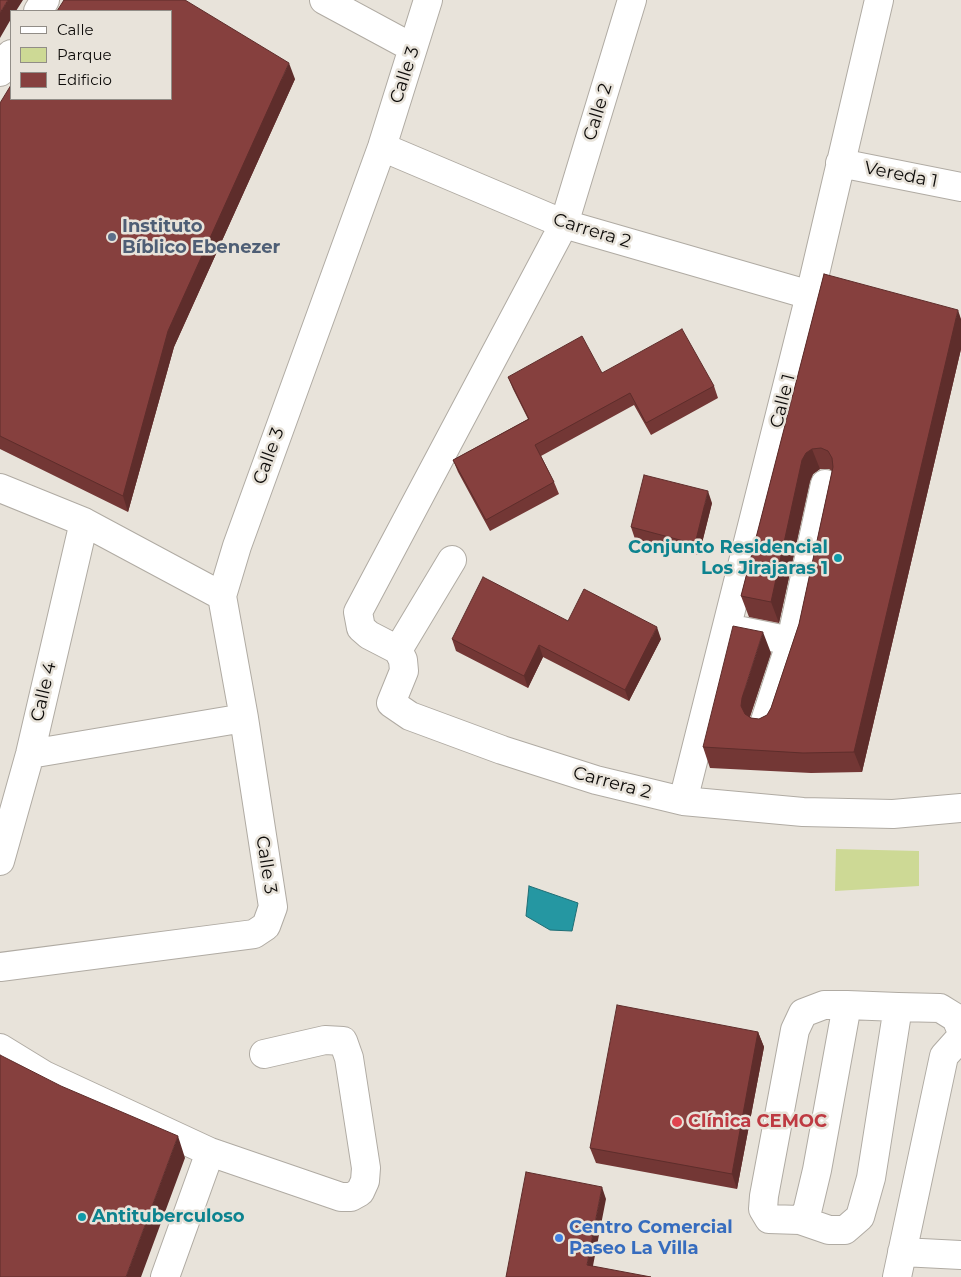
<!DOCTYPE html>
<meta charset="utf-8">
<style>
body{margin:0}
#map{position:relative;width:961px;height:1277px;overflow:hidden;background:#e8e3da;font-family:Montserrat,sans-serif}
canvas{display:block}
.legend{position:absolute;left:10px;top:10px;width:162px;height:90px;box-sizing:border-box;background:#e8e3da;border:1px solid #918d87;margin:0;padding:6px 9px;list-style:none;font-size:15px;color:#0e0c0a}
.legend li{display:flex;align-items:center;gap:10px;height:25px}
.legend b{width:25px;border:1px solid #918d87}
</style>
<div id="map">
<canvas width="961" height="1277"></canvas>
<ul class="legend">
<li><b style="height:6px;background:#fff"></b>Calle</li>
<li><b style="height:14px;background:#cdd995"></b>Parque</li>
<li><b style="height:14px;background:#86403e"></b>Edificio</li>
</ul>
</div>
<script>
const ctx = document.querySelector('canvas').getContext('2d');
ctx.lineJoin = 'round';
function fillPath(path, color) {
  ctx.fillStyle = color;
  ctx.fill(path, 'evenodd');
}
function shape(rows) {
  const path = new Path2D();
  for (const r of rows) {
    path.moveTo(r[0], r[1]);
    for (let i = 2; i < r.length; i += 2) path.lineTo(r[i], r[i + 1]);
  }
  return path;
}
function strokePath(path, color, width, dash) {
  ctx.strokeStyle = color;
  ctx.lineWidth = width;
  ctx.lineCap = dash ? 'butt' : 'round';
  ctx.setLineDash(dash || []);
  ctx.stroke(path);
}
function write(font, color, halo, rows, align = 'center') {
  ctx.font = font + ' Montserrat,sans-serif';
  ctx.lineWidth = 5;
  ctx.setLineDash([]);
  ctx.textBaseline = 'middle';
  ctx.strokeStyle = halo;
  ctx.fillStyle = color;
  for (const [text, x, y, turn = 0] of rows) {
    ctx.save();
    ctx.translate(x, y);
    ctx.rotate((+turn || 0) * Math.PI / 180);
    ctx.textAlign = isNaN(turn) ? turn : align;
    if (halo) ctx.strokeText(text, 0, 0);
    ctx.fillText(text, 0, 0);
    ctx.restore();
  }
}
const green = shape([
 [836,849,919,851,919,886,835,891]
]);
const water = shape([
 [529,886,578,903,572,931,550,930,526,916,529,886]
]);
const minor = shape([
 [324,0,413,48],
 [632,0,564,224,358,612,361,628,369,635,398,650,403,660,404,671,391,703,410,716,502,750,596,780,683,801,803,812,893,814,961,808],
 [38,11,45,0],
 [0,72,11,54],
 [382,147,564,224,810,295],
 [840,163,961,187],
 [0,488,84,522,222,596],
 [727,628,791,641,825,484],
 [398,650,452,560],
 [764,724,791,641],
 [30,754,244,718],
 [683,801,810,295,879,0],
 [0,861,30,754,84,522],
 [0,967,254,934,266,926,273,907,244,718,222,596,237,546,382,147,428,0],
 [847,1005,817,1170,807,1212,800,1220,769,1219,763,1209,764,1196,795,1030,803,1013,824,1005,847,1005,898,1007,940,1008,956,1018,961,1030],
 [0,1048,44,1075,210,1152,341,1197,351,1197,360,1192,365,1181,366,1168,349,1058,343,1041,325,1040,264,1054],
 [800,1220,829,1230,845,1230,860,1217,871,1178,898,1007],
 [902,1252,961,1255],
 [165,1277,210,1152],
 [897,1277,944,1056,961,1037]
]);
const wall = shape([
 [295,79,174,347,128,512,0,449,0,103],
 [824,274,961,319,961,349,862,772,811,773,710,768,703,747,771,653,750,717,751,718,759,719,767,715,771,708,799,624,832,471,829,469,820,469,813,474,810,481,779,623,749,617,741,596],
 [602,373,714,386,718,398,651,435,634,405,541,456,554,482,559,494,490,531,458,472,453,460,528,419,513,389,508,377],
 [712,503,699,555,635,539,631,527],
 [568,621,661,639,629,701,543,657,528,688,456,651,452,639],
 [758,1032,764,1047,737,1189,596,1163,590,1148]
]);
const shadedWall = shape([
 [8,0,23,0,16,11,11,11,11,19,0,38,0,13],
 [289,63,295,79,174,347,128,512,123,496,168,331],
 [958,310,961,319,961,349,862,772,854,752],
 [812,449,820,469,813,474,810,481,779,623,771,602,802,460,806,453],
 [708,491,712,503,699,555,695,544],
 [657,627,661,639,629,701,625,690],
 [763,632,771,653,749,719,749,727,741,706,742,698],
 [539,645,543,657,528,688,524,676],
 [758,1032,764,1047,737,1189,732,1174],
 [178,1136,185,1158,141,1277,126,1277],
 [602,1187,606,1199,591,1276,587,1265]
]);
const building = shape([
 [0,0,8,0,0,13,0,0],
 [64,0,185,0,289,63,168,331,123,496,0,436,0,103,11,85,11,99,171,99,171,11,57,11,64,0],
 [824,274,958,310,854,752,803,753,703,747,733,626,763,632,742,698,741,706,745,714,751,718,759,719,767,715,771,708,799,624,833,467,832,458,828,451,821,448,812,449,806,453,802,460,771,602,741,596,824,274],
 [682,329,714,386,646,423,630,393,535,445,554,482,486,520,453,460,529,419,508,377,582,336,602,373,682,329],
 [644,475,708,491,695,544,631,527,644,475],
 [483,577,568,621,584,589,657,627,625,690,539,645,524,676,452,639,483,577],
 [617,1005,758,1032,732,1174,590,1148,617,1005],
 [0,1055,61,1086,178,1136,126,1277,0,1277,0,1055],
 [526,1172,602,1187,587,1265,651,1277,506,1277,526,1172]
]);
const markers = [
 [112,237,5,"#5c6f8a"],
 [838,558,5,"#0f9aa8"],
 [677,1122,6,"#e0444e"],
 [82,1217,5,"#0f9aa8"],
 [559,1238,5,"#3f7fe0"]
];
const streetNames = [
 ["Calle 3",405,75,-72],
 ["Calle 2",598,112,-73],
 ["Vereda 1",901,175,11],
 ["Carrera 2",592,231,17],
 ["Calle 1",783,401,-76],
 ["Calle 3",269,456,-70],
 ["Calle 4",44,692,-77],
 ["Carrera 2",612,783,15],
 ["Calle 3",266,865,81]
];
const serviceNames = [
 ["Instituto",122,227],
 ["Bíblico Ebenezer",122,248]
];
const cultureNames = [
 ["Conjunto Residencial",828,548],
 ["Los Jirajaras 1",828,569],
 ["Antituberculoso",92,1217,"left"]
];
const healthNames = [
 ["Clínica CEMOC",688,1122]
];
const shopNames = [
 ["Centro Comercial",569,1228],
 ["Paseo La Villa",569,1249]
];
fillPath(green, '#cdd995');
fillPath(water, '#2597a2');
strokePath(water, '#1e6d74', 1);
strokePath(minor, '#b0aba3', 30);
strokePath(minor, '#fff', 28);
fillPath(wall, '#733735');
fillPath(shadedWall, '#5e2d2b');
fillPath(building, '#86403e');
strokePath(building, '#5e2d2b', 1);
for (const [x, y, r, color] of markers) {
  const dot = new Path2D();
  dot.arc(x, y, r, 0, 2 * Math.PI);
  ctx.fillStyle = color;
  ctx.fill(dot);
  strokePath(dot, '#e8e3da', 2);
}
write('18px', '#0e0c0a', '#e8e3da', streetNames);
write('bold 18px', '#4e5e75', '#e8e3da', serviceNames, 'left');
write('bold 18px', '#0d838f', '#e8e3da', cultureNames, 'right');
write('bold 18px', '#be3a42', '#e8e3da', healthNames, 'left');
write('bold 18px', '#366cbe', '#e8e3da', shopNames, 'left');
</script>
